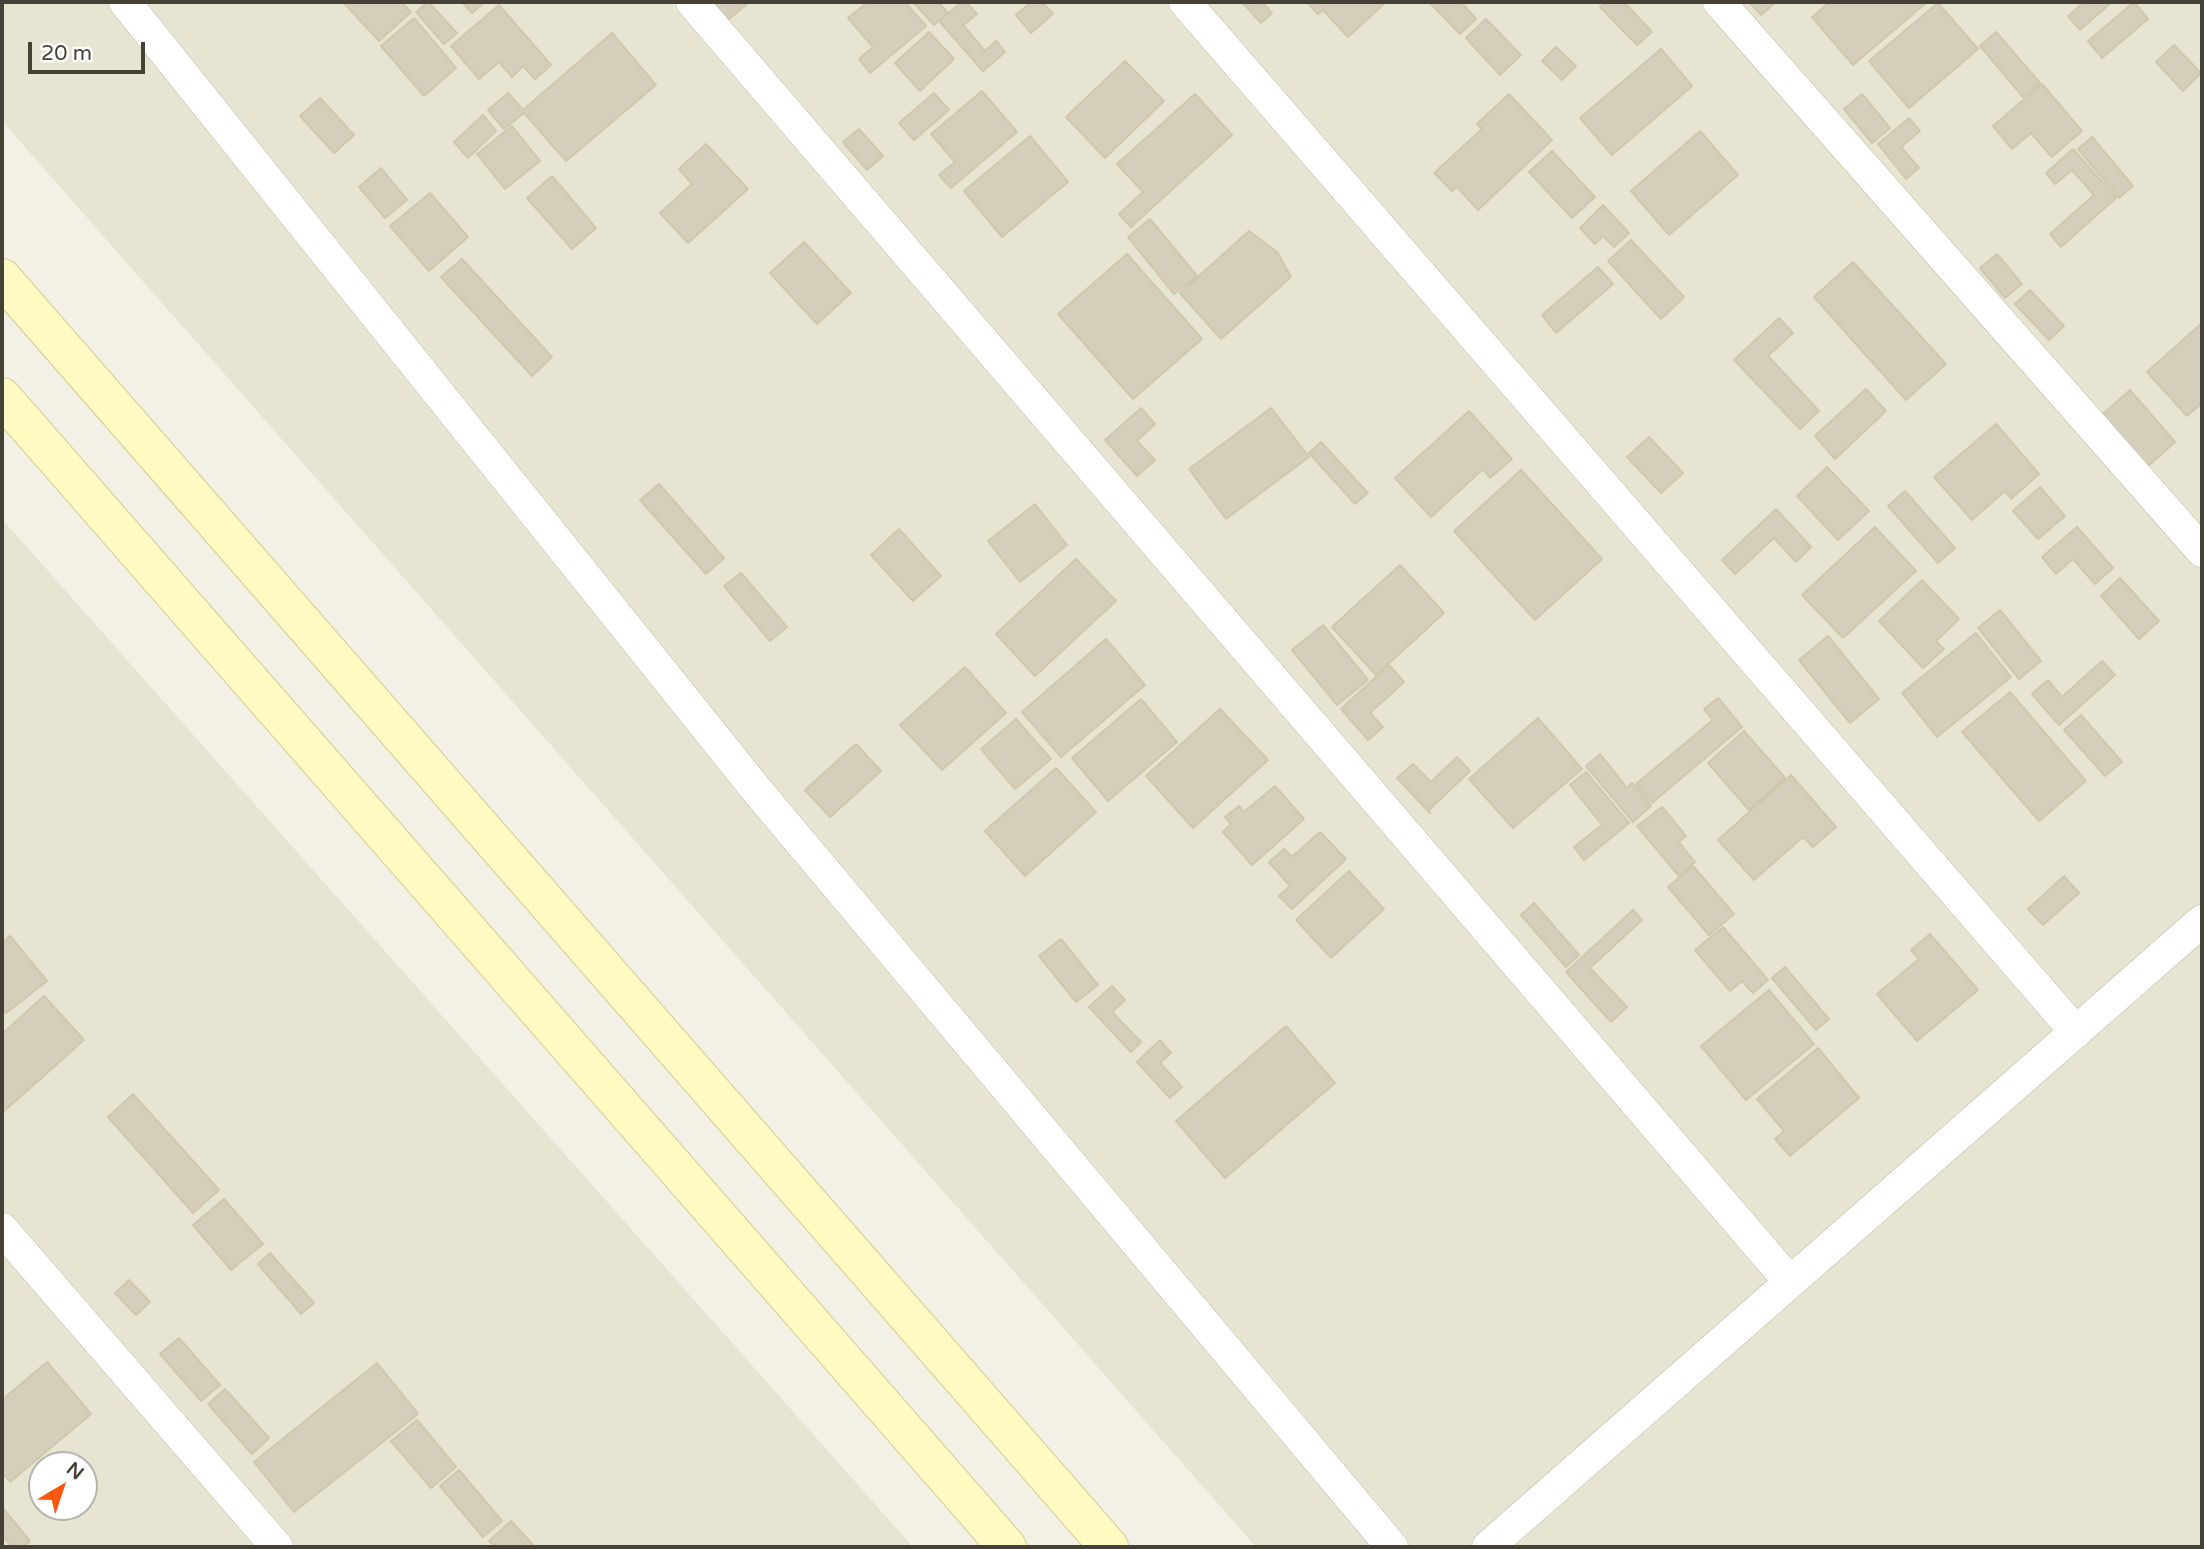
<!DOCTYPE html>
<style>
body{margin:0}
#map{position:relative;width:2204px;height:1549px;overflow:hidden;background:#f3f1e5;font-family:"Varela Round",sans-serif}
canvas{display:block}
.frame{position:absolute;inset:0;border:4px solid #454134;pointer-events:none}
.north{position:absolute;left:28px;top:1451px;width:70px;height:70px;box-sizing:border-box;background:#fff;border:2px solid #b5b3ae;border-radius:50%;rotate:39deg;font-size:19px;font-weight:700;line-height:28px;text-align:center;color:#454134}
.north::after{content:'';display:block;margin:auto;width:24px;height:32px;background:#ff570f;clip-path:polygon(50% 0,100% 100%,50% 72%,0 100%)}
.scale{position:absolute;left:28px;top:42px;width:117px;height:32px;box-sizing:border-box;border:4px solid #454134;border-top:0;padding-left:9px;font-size:21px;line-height:24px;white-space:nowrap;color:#454134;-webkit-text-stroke:5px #fff;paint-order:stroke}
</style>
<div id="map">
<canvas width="2204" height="1549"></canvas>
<div class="frame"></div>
<div class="north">N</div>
<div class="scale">20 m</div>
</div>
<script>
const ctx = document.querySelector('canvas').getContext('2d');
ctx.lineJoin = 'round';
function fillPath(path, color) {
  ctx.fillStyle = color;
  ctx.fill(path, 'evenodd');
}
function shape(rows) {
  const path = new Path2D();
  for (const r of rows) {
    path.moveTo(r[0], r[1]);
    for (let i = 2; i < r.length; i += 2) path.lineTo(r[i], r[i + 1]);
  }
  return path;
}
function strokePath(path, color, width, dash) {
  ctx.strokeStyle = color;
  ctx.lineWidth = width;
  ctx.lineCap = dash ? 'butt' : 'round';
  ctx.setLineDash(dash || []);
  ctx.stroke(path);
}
const residential = shape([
 [2,2,2202,2,2202,1547,1256,1547,2,121],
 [2,519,913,1547,2,1547],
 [42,1465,84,1465,84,1507,42,1507]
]);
const building = shape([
 [343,2,401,2,411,12,379,41,343,2],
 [428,2,457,33,444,44,416,12,428,2],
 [462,2,485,2,472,13,462,2],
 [713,2,748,2,748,3,728,20,713,2],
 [868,2,905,2,926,26,870,73,859,59,873,47,848,18,868,2],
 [913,2,938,2,948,13,934,25,913,2],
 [962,2,966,2,977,14,963,25,985,51,996,41,1005,52,983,71,939,21,962,2],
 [1031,2,1042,2,1053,14,1031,33,1016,15,1031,2],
 [1242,2,1262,2,1272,13,1261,23,1242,2],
 [1307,2,1386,2,1348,37,1323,10,1318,14,1307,2],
 [1429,2,1461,2,1476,19,1460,34,1429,2],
 [1606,2,1624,2,1652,32,1637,45,1600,7,1606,2],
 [1749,2,1776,2,1761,15,1749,2],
 [1830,2,1927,2,1853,65,1812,17,1830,2],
 [2084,2,2112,2,2080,30,2068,16,2084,2],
 [2134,2,2148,19,2102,58,2088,41,2134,2],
 [1938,3,1978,49,1909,108,1869,61,1938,3],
 [499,5,551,65,535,79,523,66,512,77,499,62,479,79,451,46,499,5],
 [414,18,456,68,424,96,381,46,414,18],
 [1486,19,1521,55,1500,75,1466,38,1486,19],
 [929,32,954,59,920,91,895,63,929,32],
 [1996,32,2040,83,2023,97,1980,46,1996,32],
 [612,33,656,85,566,161,524,113,504,129,488,110,508,93,523,110,612,33],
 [2174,45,2201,73,2183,91,2156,62,2174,45],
 [1556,47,1576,66,1562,80,1542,61,1556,47],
 [1661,49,1692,86,1612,155,1580,118,1661,49],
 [1125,61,1164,101,1105,158,1066,117,1125,61],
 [2042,84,2082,131,2052,157,2031,133,2012,149,1993,126,2042,84],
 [982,91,1017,132,951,188,939,175,955,162,931,134,982,91],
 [934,93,949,110,914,140,899,123,934,93],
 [1195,94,1232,135,1131,227,1119,214,1143,192,1117,164,1195,94],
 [1509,94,1552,140,1478,210,1457,187,1452,191,1434,173,1482,129,1477,124,1509,94],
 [1862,94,1890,128,1872,143,1844,109,1862,94],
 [320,98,354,135,334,153,300,116,320,98],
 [483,115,496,131,468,158,454,142,483,115],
 [1909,118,1920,131,1901,147,1919,168,1906,179,1878,144,1909,118],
 [512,126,540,161,505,189,477,154,512,126],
 [859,129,883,156,867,170,843,142,859,129],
 [1700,131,1738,175,1669,235,1631,191,1700,131],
 [1030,136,1068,182,1002,237,964,191,1030,136],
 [2092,137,2133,186,2119,198,2078,149,2092,137],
 [706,144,748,189,688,243,660,213,692,184,679,169,706,144],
 [2073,149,2116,198,2061,247,2050,234,2094,195,2072,170,2055,184,2046,173,2073,149],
 [1552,151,1595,197,1572,218,1529,172,1552,151],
 [381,168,407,200,385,218,359,187,381,168],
 [552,176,596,228,572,249,527,198,552,176],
 [430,193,468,237,429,271,390,226,430,193],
 [1603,205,1629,233,1614,247,1603,236,1595,244,1580,228,1603,205],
 [1150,219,1197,276,1174,294,1128,237,1150,219],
 [1249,231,1277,252,1291,277,1221,339,1180,293,1249,231],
 [1631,240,1684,297,1661,319,1608,261,1631,240],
 [804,242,851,293,817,324,770,273,804,242],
 [1127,254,1202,339,1133,399,1058,314,1127,254],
 [1997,254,2022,284,2005,298,1980,268,1997,254],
 [462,259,552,357,532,376,441,277,462,259],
 [1853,262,1946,364,1906,400,1814,297,1853,262],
 [1598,267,1613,284,1556,333,1542,315,1598,267],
 [2030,290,2064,326,2049,340,2015,304,2030,290],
 [1779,318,1793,333,1768,356,1819,411,1800,429,1734,360,1779,318],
 [2202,323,2202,403,2187,416,2147,372,2202,323],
 [1866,389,1886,411,1835,459,1815,436,1866,389],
 [2130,390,2175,442,2147,467,2102,415,2130,390],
 [1141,408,1155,424,1137,441,1155,460,1137,476,1105,440,1141,408],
 [1271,408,1309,457,1226,519,1189,469,1271,408],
 [1469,411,1512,459,1490,478,1483,469,1431,517,1395,478,1469,411],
 [1996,424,2039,474,2011,499,2005,491,1972,520,1934,477,1996,424],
 [1649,437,1683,473,1661,493,1627,457,1649,437],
 [1321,442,1368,493,1355,504,1309,453,1321,442],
 [1827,467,1869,511,1838,540,1797,496,1827,467],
 [1521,470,1602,559,1535,620,1454,531,1521,470],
 [659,484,724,558,706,574,640,500,659,484],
 [2040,487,2065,516,2038,539,2013,511,2040,487],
 [1905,491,1955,548,1938,563,1888,506,1905,491],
 [1035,504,1067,545,1020,582,988,541,1035,504],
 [1776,509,1811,547,1796,562,1774,538,1735,574,1722,560,1776,509],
 [1875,527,1916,571,1843,638,1802,595,1875,527],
 [2077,527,2113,568,2095,584,2073,559,2056,574,2042,557,2077,527],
 [899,529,941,576,913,601,871,555,899,529],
 [1076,559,1116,601,1035,676,996,634,1076,559],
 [1400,565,1444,613,1376,675,1332,627,1400,565],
 [741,573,787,627,770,641,724,586,741,573],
 [2120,578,2159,621,2139,639,2101,596,2120,578],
 [1922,580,1959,619,1936,641,1944,649,1923,668,1879,621,1922,580],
 [2000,610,2041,661,2019,679,1978,628,2000,610],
 [1323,625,1368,680,1337,705,1292,650,1323,625],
 [1976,633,2011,677,1937,737,1902,693,1976,633],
 [1828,636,1879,699,1850,723,1799,660,1828,636],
 [1106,639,1145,685,1061,757,1022,712,1106,639],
 [2102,661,2115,675,2059,725,2032,694,2048,680,2062,697,2102,661],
 [1389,665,1404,682,1370,713,1383,727,1368,740,1341,709,1389,665],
 [965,667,1006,713,942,770,900,725,965,667],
 [2010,692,2086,781,2039,821,1962,732,2010,692],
 [1718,698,1742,727,1652,803,1636,784,1713,720,1704,709,1718,698],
 [1141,699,1177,742,1108,801,1072,758,1141,699],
 [1220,709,1268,760,1193,828,1146,776,1220,709],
 [2081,715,2122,762,2105,776,2064,730,2081,715],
 [1538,718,1582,769,1513,828,1469,779,1538,718],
 [1016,719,1051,759,1015,789,981,749,1016,719],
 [1744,731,1785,778,1749,810,1708,763,1744,731],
 [856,744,881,771,830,817,805,790,856,744],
 [1600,754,1627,788,1632,783,1651,806,1633,822,1586,766,1600,754],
 [1457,757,1470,771,1428,811,1430,813,1397,778,1413,764,1431,782,1457,757],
 [1056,768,1096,812,1025,876,985,831,1056,768],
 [1586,772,1629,823,1584,860,1574,847,1602,825,1570,785,1586,772],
 [1791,775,1836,827,1813,847,1803,837,1754,880,1718,840,1791,775],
 [1275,786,1304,819,1252,865,1223,832,1231,824,1225,817,1239,806,1244,812,1275,786],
 [1662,807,1686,836,1679,842,1695,862,1679,876,1637,826,1662,807],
 [1320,832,1346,859,1292,909,1279,896,1290,886,1269,862,1284,849,1292,857,1320,832],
 [1693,866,1734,914,1709,935,1668,887,1693,866],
 [1349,871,1384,909,1331,958,1296,920,1349,871],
 [2064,876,2079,893,2043,925,2028,909,2064,876],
 [1534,903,1579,955,1566,967,1521,915,1534,903],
 [1633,910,1642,920,1590,968,1627,1007,1611,1022,1566,972,1633,910],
 [1723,927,1768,980,1753,993,1742,981,1730,991,1695,950,1723,927],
 [1930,934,1978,990,1917,1041,1877,994,1919,959,1911,950,1930,934],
 [10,936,47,981,6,1013,2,1007,2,943,10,936],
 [1061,939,1098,985,1076,1002,1039,956,1061,939],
 [1785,967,1829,1019,1816,1030,1772,978,1785,967],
 [1112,986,1125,1000,1112,1012,1141,1042,1131,1052,1089,1007,1112,986],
 [1769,990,1814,1044,1746,1100,1701,1046,1769,990],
 [44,996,84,1040,2,1113,2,1034,44,996],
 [1286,1026,1335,1083,1225,1178,1176,1121,1286,1026],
 [1160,1040,1171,1053,1160,1063,1182,1087,1170,1098,1137,1062,1160,1040],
 [1818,1048,1859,1098,1790,1156,1775,1139,1784,1131,1757,1099,1818,1048],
 [133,1094,219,1190,193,1213,108,1117,133,1094],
 [224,1199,263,1244,231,1270,193,1225,224,1199],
 [270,1253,314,1303,301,1314,258,1264,270,1253],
 [129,1280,150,1302,136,1315,115,1293,129,1280],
 [179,1338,220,1385,201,1401,160,1354,179,1338],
 [47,1362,91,1414,10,1482,2,1472,2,1400,47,1362],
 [377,1363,418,1414,294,1512,254,1462,377,1363],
 [225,1389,269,1438,252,1454,208,1404,225,1389],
 [417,1420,456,1467,431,1488,391,1441,417,1420],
 [459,1470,502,1521,483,1537,440,1486,459,1470],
 [2,1507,30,1541,23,1547,12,1547,2,1535,2,1507],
 [511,1521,535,1547,495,1547,489,1541,511,1521]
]);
const minor = shape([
 [125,2,755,788,1392,1547],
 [692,2,1790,1282],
 [1185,2,2076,1032],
 [1719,2,2202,551],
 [2,1229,277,1547],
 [1488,1547,2202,921]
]);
const secondary = shape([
 [2,278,1109,1547],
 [2,397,1007,1547]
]);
fillPath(residential, '#e7e4d2');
fillPath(building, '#d5ceba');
strokePath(building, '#d0c7ad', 2);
strokePath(minor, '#bebaa7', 33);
strokePath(secondary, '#d4cd93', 40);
strokePath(minor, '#fff', 32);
strokePath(secondary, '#fff9c2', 38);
</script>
